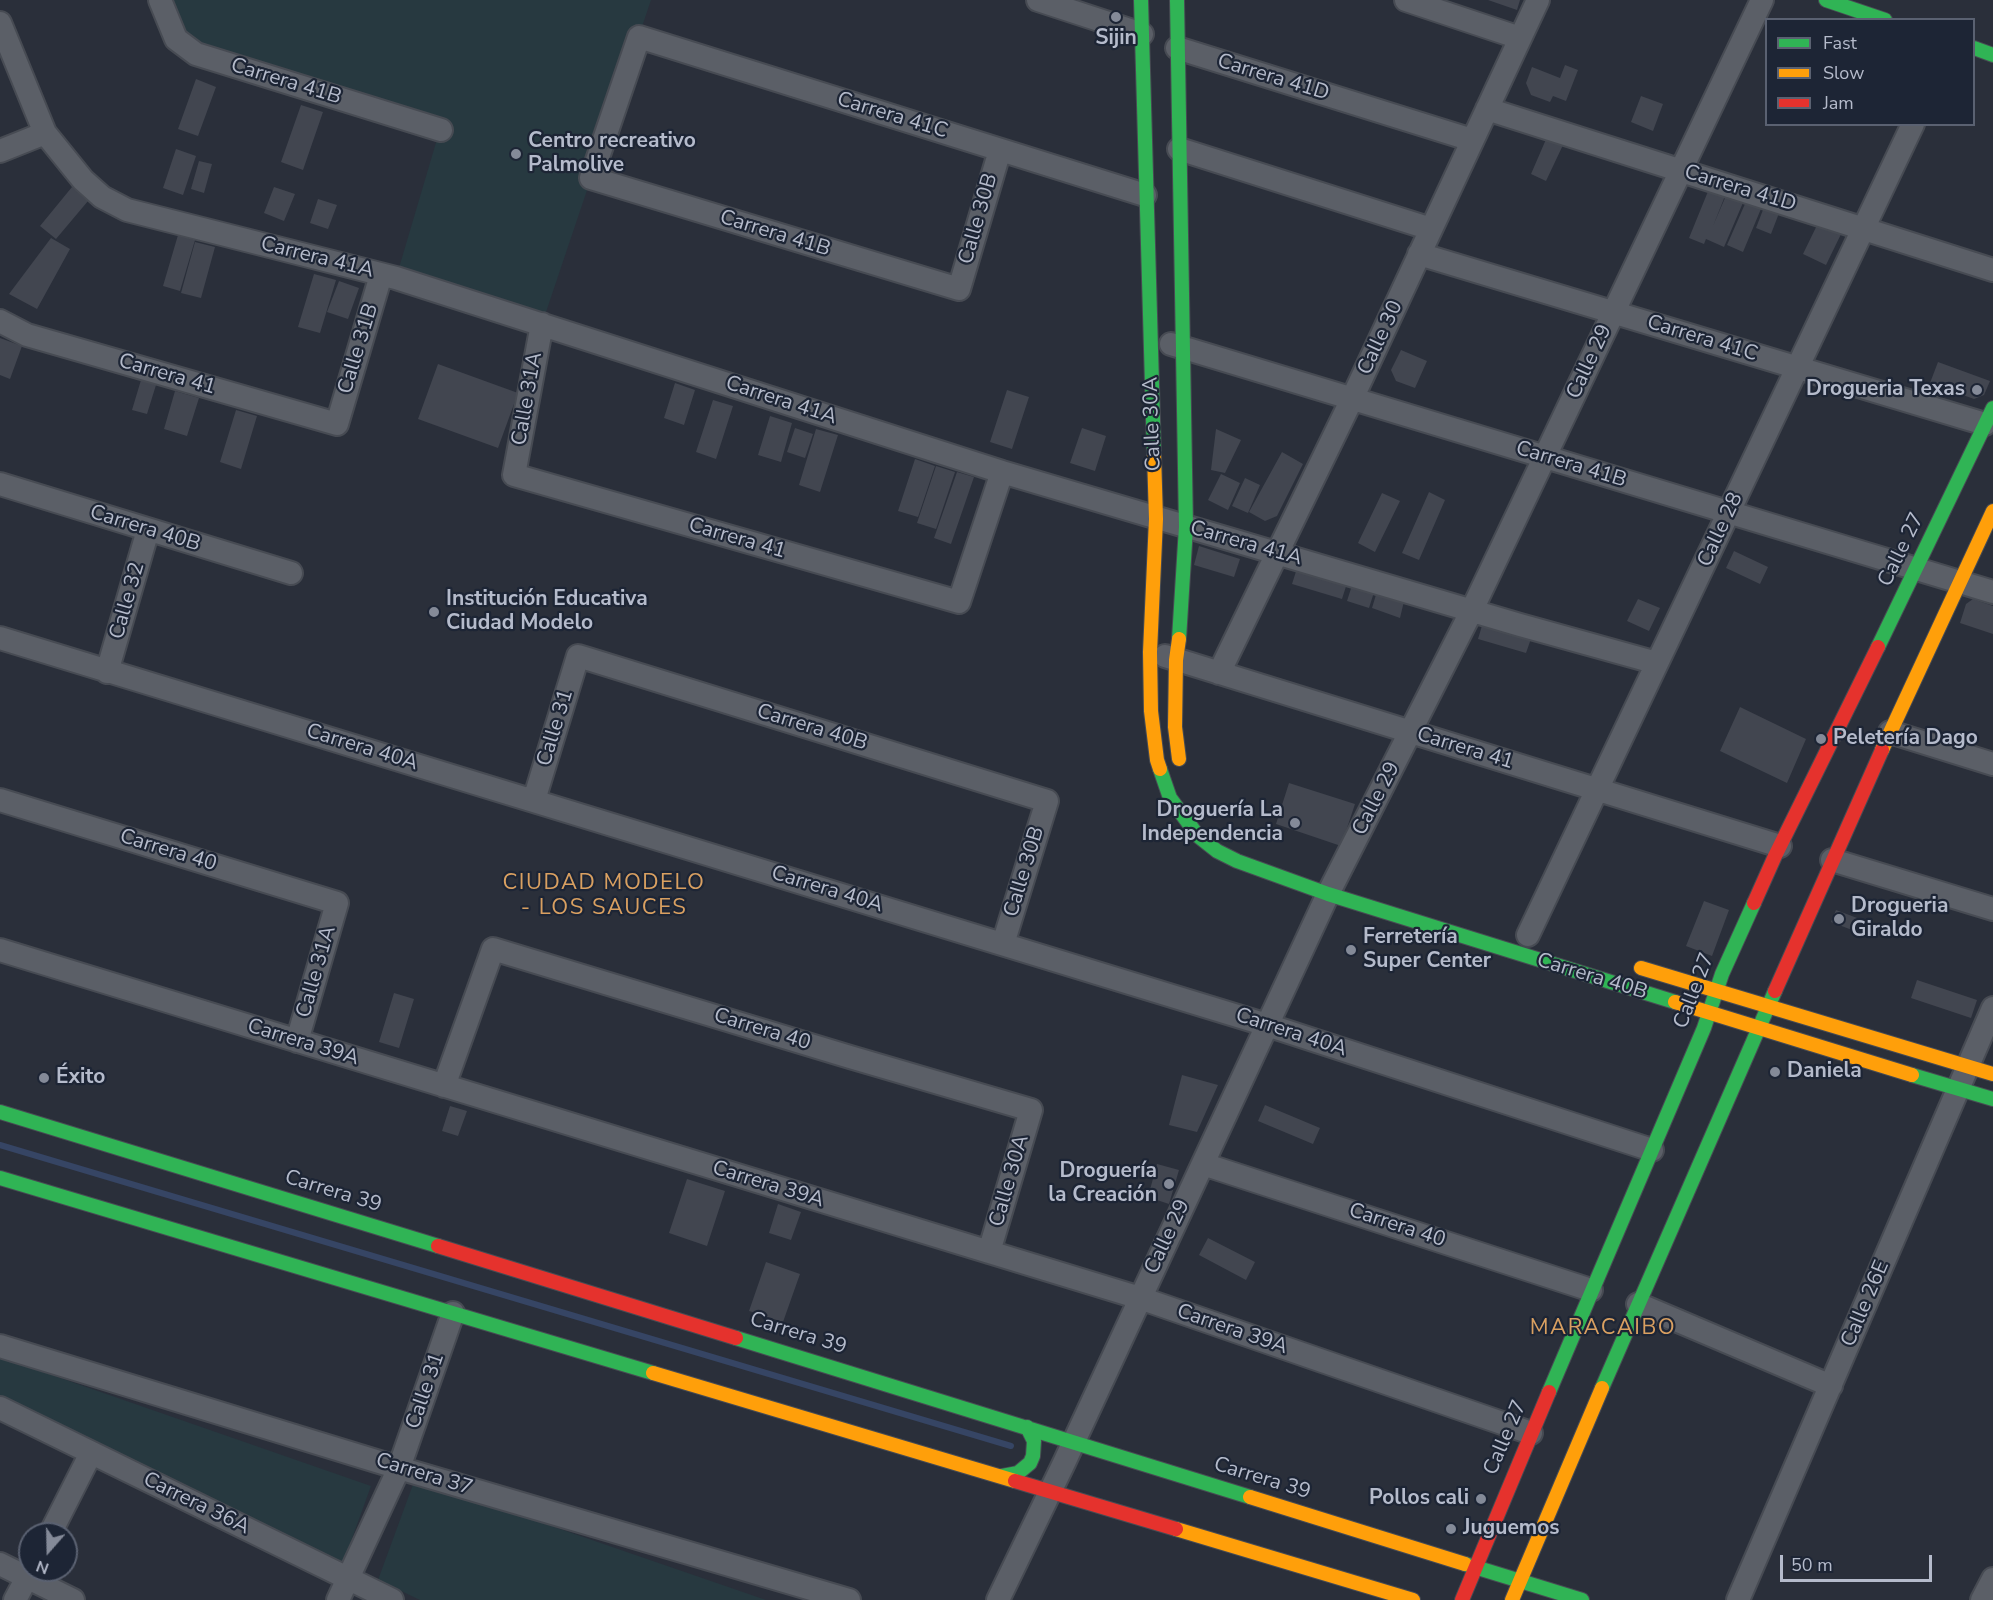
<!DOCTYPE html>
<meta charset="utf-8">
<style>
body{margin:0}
#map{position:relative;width:1993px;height:1600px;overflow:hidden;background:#2a2f3a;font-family:"Nunito Sans",sans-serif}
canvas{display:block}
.legend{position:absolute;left:1765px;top:18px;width:210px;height:108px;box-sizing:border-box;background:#1d2535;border:2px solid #5a6171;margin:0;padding:8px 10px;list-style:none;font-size:18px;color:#b5bbcb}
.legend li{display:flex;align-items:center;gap:12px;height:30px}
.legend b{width:30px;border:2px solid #5a6171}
.north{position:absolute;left:18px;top:1522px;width:60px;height:60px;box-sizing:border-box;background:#1d2535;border:2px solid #5a6171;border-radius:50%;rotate:200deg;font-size:16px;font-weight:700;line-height:24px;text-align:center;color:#b5bbcb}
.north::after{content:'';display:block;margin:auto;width:21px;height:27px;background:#848a98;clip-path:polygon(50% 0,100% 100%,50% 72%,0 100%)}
.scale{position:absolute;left:1780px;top:1555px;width:152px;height:27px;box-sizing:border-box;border:3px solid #b5bbcb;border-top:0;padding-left:8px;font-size:18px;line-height:21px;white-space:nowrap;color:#b5bbcb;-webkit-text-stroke:4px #1d2535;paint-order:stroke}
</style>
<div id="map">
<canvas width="1993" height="1600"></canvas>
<ul class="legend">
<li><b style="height:8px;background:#30b455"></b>Fast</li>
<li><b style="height:8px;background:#ff9f0a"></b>Slow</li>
<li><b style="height:8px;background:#e5322d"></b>Jam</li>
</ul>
<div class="north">N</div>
<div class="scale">50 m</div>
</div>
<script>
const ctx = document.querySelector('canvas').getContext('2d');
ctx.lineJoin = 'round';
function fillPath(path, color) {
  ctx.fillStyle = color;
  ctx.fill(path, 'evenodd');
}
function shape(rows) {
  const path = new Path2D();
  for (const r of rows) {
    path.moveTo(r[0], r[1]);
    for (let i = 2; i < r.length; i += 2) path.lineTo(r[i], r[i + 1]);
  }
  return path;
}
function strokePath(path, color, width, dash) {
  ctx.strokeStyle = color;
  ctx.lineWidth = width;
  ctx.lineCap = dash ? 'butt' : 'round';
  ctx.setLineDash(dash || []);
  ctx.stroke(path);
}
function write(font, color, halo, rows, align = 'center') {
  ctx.font = font + ' "Nunito Sans",sans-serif';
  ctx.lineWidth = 4.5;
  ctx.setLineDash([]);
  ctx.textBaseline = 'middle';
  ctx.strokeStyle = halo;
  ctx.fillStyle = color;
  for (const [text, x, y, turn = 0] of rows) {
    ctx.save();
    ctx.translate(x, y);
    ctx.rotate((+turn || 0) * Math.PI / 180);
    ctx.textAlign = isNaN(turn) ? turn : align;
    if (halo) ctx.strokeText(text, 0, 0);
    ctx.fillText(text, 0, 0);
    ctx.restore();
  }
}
const green = shape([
 [160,0,651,0,542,324,396,278,440,129,196,54],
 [0,1357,371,1486,342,1566,0,1399],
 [415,1479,766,1600,420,1600,378,1580]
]);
const stream = shape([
 [0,1145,1011,1446]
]);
const building = shape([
 [1488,0,1520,0,1517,10],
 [1565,65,1578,70,1566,101,1553,96,1550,102,1531,95,1526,83,1532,67,1560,78],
 [196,79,216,87,198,136,178,129],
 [1641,96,1663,104,1653,131,1631,122],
 [301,105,323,112,303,170,281,162],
 [1547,137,1563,145,1546,181,1531,174],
 [176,149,196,156,183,195,163,188],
 [199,161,212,164,204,193,191,189],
 [1711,184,1727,191,1713,226,1728,191,1745,198,1724,247,1706,239,1704,244,1689,238],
 [72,187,88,201,56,239,40,226],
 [274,187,295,194,284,221,264,213],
 [1748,197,1763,204,1743,252,1727,245],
 [318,199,337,205,328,229,310,223],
 [1766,202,1781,208,1771,234,1756,228],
 [1820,219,1843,230,1826,265,1803,254],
 [178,235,195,240,180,291,163,286],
 [51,238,70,249,37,309,9,294],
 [195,242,215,247,201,298,181,293],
 [314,274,336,280,320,333,298,327],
 [339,281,359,288,348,319,327,312],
 [0,338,22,346,10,379,0,375],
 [1401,350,1427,361,1415,388,1396,381,1391,370],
 [1938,362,1990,381,1984,395,1974,399,1930,383],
 [438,364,518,393,498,448,418,419],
 [141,380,156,385,147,414,132,410],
 [675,383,695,390,684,425,664,418],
 [1007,390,1029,397,1012,449,990,442],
 [175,391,199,398,187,436,164,429],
 [713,400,733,406,716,459,696,452],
 [236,410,257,416,241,469,220,462],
 [770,416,792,423,781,462,758,455],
 [795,428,813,434,805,458,787,452],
 [1082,428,1106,436,1095,471,1070,463],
 [816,429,838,435,820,492,799,485],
 [1216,429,1241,440,1225,473,1211,470],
 [1282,452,1303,464,1277,516,1265,521,1249,512],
 [915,459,935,466,918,517,898,511],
 [936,466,955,472,936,529,917,523],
 [957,472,974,477,951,544,934,538],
 [1221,474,1240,483,1228,510,1208,500],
 [1245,478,1260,485,1248,513,1232,506],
 [1429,492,1445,500,1419,560,1402,553],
 [1382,493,1400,501,1375,552,1358,543],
 [1199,546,1240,559,1234,577,1194,565],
 [1734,551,1768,567,1760,584,1726,568],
 [1299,562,1349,577,1342,599,1292,584],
 [1354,579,1376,586,1369,608,1347,601],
 [1378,588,1405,597,1400,618,1372,608],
 [1638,599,1660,608,1649,631,1627,621],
 [1973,599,1993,606,1993,634,1960,623,1966,604],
 [1484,619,1533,633,1526,653,1478,639],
 [1740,707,1806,739,1787,783,1720,751],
 [1289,783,1355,804,1341,846,1276,824],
 [1704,901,1729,910,1712,956,1686,946],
 [1836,910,1865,921,1860,933,1831,922],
 [1917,980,1977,1000,1971,1018,1911,998],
 [394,993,414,999,399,1048,379,1042],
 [1182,1075,1218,1085,1197,1132,1169,1125],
 [1265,1105,1320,1128,1313,1144,1258,1121],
 [450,1106,467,1111,458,1136,442,1131],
 [1157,1164,1179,1170,1169,1204,1148,1197],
 [687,1179,725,1191,707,1246,669,1233],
 [778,1204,801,1212,791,1240,769,1233],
 [1208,1238,1255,1262,1246,1280,1199,1255],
 [766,1262,800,1274,783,1322,749,1311]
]);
const street = shape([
 [160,0,176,39,196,54,441,130],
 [1038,0,1142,34],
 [1406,0,1520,38],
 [0,23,45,133,83,180,102,197,127,210,396,278,1002,472,1520,625,1657,663],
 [1177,48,1472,140],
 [1487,109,1993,270],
 [1179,149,1431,229],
 [1000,150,959,289,591,178,639,37,1145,195],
 [0,151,45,133],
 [1419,254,1985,424],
 [0,321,27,335,337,424,381,275],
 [542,324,514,475,959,602,1002,472],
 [1171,344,1993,592],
 [0,484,291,573],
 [0,638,1267,1025,1652,1150],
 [1165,656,1780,846],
 [107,672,148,530],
 [1219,673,1352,399,1538,0],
 [1890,732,1993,764],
 [0,800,337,903,297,1041],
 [534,800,578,656,588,659,1047,801,1003,944],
 [1832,860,1993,909],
 [1528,935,1913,124],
 [0,950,1140,1298,1531,1433],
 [444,1086,493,949,850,1057,1031,1110,989,1252],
 [1203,1164,1591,1290],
 [1638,1304,1831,1386],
 [0,1346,399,1468,849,1600],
 [0,1408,392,1600],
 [50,1534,91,1453],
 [0,1564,73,1600],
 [15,1600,31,1570],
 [338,1600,399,1468,453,1313],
 [998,1600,1064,1463,1328,894,1472,610,1762,0],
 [1738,1600,1993,1008],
 [1982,1600,1993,1579]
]);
const fast = shape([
 [1141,0,1154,454],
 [1177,0,1186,527,1179,639],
 [1826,0,1885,20],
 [1974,48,1993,55],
 [1878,647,1993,408],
 [1160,769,1170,798,1198,836,1217,851,1237,861,1328,894,1675,1002],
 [1912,1075,1993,1099],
 [0,1112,438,1246],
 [0,1178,653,1373],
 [736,1338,1250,1497],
 [1602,1388,1775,991],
 [1549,1392,1704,1028,1722,974,1754,903],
 [1002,1476,1018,1473,1030,1463,1033,1456,1034,1441,1027,1427],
 [1465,1564,1582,1600]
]);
const slow = shape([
 [1154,454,1156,519,1150,652,1151,711,1157,760,1160,769],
 [1179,639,1176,660,1175,727,1179,759],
 [1882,750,1993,511],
 [1641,968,1993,1074],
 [1675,1002,1912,1075],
 [653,1373,1015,1481],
 [1250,1497,1465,1564],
 [1176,1529,1413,1600],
 [1512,1600,1602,1388]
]);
const jam = shape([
 [1754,903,1775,856,1878,647],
 [1775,991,1882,750],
 [438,1246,736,1338],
 [1015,1481,1176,1529],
 [1462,1600,1549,1392]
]);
const markers = [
 [1116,17,6,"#848a98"],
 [516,154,6,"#848a98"],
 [1977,390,6,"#848a98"],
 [434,612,6,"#848a98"],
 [1821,739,6,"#848a98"],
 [1295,823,6,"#848a98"],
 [1839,919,6,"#848a98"],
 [1351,950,6,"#848a98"],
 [1775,1072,6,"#848a98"],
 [44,1078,6,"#848a98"],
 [1169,1184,6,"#848a98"],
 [1481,1499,6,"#848a98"],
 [1451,1529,6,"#848a98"]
];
const poiNames = [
 ["Sijin",1116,39,"center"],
 ["Centro recreativo",528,142],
 ["Palmolive",528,166],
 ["Drogueria Texas",1965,390,"right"],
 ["Institución Educativa",446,600],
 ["Ciudad Modelo",446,624],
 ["Peletería Dago",1833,739],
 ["Droguería La",1283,811,"right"],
 ["Independencia",1283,835,"right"],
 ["Drogueria",1851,907],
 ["Giraldo",1851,931],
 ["Ferretería",1363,938],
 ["Super Center",1363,962],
 ["Daniela",1787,1072],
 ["Éxito",56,1078],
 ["Droguería",1157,1172,"right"],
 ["la Creación",1157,1196,"right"],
 ["Pollos cali",1469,1499,"right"],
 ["Juguemos",1463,1529]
];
const streetNames = [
 ["Carrera 41D",1273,78,17],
 ["Carrera 41B",286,82,17],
 ["Carrera 41C",892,116,17],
 ["Carrera 41D",1740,189,17],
 ["Calle 30B",979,219,-74],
 ["Carrera 41B",775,234,17],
 ["Carrera 41A",317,258,14],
 ["Calle 30",1381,338,-65],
 ["Carrera 41C",1702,339,17],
 ["Calle 31B",359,349,-73],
 ["Calle 29",1590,362,-65],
 ["Carrera 41",167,375,16],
 ["Calle 31A",528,399,-80],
 ["Carrera 41A",781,401,18],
 ["Calle 30A",1153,424,-92],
 ["Carrera 41B",1571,465,17],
 ["Carrera 40B",145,529,17],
 ["Calle 28",1721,530,-65],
 ["Carrera 41",737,539,16],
 ["Carrera 41A",1246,544,16],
 ["Calle 27",1902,550,-64],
 ["Calle 32",128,601,-74],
 ["Calle 31",556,728,-73],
 ["Carrera 40B",812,728,17],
 ["Carrera 40A",362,748,17],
 ["Carrera 41",1465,749,17],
 ["Calle 29",1377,799,-63],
 ["Carrera 40",168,851,17],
 ["Calle 30B",1025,872,-73],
 ["Carrera 40A",827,890,17],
 ["Calle 31A",317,972,-74],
 ["Carrera 40B",1592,977,17],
 ["Calle 27",1695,991,-69],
 ["Carrera 40",762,1030,17],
 ["Carrera 40A",1291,1033,18],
 ["Carrera 39A",303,1043,17],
 ["Calle 30A",1010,1181,-74],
 ["Carrera 39A",768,1185,17],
 ["Carrera 39",333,1192,17],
 ["Carrera 40",1397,1226,18],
 ["Calle 29",1168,1237,-65],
 ["Calle 26E",1866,1304,-67],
 ["Carrera 39A",1232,1330,19],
 ["Carrera 39",798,1334,17],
 ["Calle 31",426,1391,-71],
 ["Calle 27",1506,1438,-67],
 ["Carrera 37",424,1475,17],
 ["Carrera 39",1262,1479,17],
 ["Carrera 36A",196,1504,26]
];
const neighbourhoodNames = [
 ["CIUDAD MODELO",604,884],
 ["- LOS SAUCES",604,909],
 ["MARACAIBO",1603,1329]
];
fillPath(green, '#273940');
strokePath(stream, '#364564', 6);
fillPath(building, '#424650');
strokePath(street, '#474b53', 26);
strokePath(fast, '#474b53', 16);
strokePath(slow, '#474b53', 16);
strokePath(jam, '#474b53', 16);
strokePath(street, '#5b5f67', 22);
strokePath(fast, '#30b455', 14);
strokePath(slow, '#ff9f0a', 14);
strokePath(jam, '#e5322d', 14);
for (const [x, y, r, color] of markers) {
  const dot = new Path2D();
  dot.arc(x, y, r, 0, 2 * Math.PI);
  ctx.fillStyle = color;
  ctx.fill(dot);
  strokePath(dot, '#1d2535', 2);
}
write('bold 21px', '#b5bbcb', '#1d2535', poiNames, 'left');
write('21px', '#b5bbcb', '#1d2535', streetNames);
ctx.letterSpacing = '1.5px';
write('22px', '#d9a061', '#1d2535', neighbourhoodNames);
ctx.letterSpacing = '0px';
</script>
